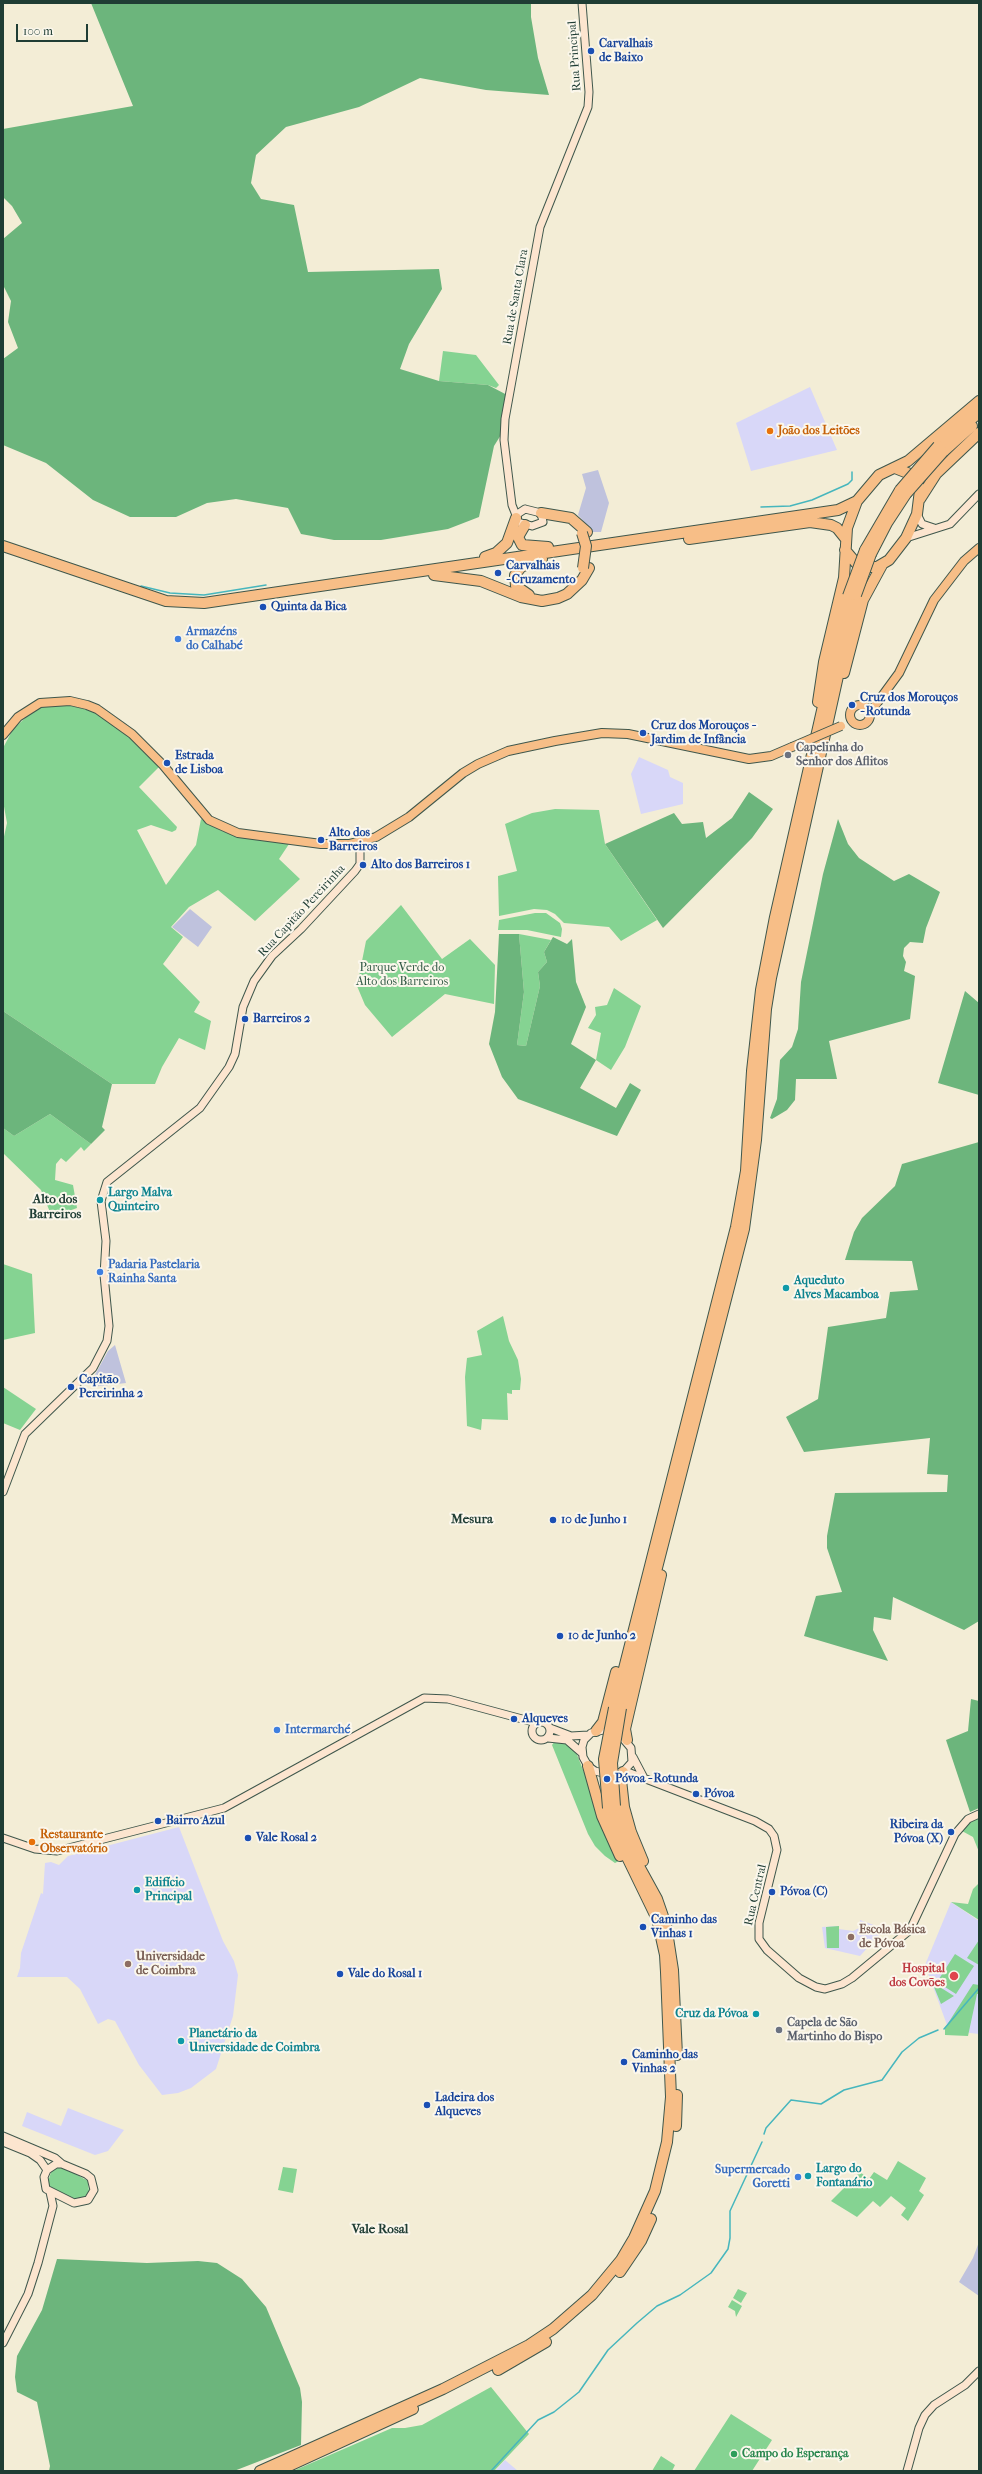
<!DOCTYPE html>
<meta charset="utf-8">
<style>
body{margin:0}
#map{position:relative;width:982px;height:2474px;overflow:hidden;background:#f3edd6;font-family:"IM FELL French Canon",serif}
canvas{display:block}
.frame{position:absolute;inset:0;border:4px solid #1f3d34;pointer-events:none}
.scale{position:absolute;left:16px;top:24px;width:72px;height:18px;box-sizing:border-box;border:2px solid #1f3d34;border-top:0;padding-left:5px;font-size:12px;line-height:14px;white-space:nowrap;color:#1f3d34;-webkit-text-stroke:3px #fbf7ec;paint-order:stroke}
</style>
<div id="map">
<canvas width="982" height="2474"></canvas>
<div class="frame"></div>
<div class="scale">100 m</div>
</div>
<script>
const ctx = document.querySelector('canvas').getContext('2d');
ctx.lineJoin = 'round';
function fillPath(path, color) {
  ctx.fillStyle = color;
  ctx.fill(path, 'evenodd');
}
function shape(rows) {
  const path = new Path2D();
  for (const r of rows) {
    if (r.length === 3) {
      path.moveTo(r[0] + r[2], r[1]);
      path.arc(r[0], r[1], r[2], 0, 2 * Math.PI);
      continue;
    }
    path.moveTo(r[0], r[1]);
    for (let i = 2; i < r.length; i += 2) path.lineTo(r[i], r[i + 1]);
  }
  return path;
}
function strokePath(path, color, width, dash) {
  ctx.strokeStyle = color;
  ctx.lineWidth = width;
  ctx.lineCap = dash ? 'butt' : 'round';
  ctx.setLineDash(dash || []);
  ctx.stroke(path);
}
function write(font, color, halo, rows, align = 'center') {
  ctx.font = font + ' "IM FELL French Canon",serif';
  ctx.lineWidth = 4;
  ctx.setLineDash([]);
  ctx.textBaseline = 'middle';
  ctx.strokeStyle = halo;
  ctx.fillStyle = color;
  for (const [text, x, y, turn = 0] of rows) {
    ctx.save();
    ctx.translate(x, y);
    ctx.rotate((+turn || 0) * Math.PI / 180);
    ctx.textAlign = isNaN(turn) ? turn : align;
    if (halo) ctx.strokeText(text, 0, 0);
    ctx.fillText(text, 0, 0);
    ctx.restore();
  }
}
const built = shape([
 [810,387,837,450,751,471,736,423],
 [639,757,668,770,670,777,683,783,683,804,641,814,631,774],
 [179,1827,223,1941,234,1961,238,1975,233,2016,216,2069,191,2088,178,2093,162,2095,139,2065,115,2021,108,2019,98,2024,80,1989,67,1977,17,1977,20,1968,21,1953,41,1893,43,1894,45,1863,51,1862,59,1865,68,1856],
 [951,1902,979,1921,979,2034,945,2030,947,2025,925,1965],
 [860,1920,882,1928,881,1933,860,1956,825,1948,822,1927,839,1926,839,1929,853,1931,859,1928],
 [68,2108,124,2130,108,2151,95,2155,22,2126,27,2112,61,2126],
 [505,2460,518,2471,495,2471]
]);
const industrial = shape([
 [598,470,609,503,601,532,593,532,578,515,586,488,582,474],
 [190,909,212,927,198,947,172,927],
 [115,1345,126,1383,92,1387,91,1382,108,1351],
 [979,2242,979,2296,959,2282,973,2258]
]);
const green = shape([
 [443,351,476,355,499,385,496,388,488,385,439,381],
 [69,705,95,712,130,737,159,767,139,787,177,827,176,830,172,832,151,825,137,830,166,885,196,845,201,819,222,831,237,836,289,844,279,859,300,879,255,921,218,890,189,907,171,927,183,937,163,964,200,1002,194,1012,211,1021,205,1050,179,1038,162,1067,155,1084,112,1084,3,1011,3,841,7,823,3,801,3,748,13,729,32,712,42,707],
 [555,809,599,810,605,844,657,920,621,941,609,927,564,923,555,914,547,910,534,909,499,916,498,876,517,871,505,824,532,813],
 [401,905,442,959,470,939,495,965,494,1004,445,994,392,1037,365,1005,357,986,366,941],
 [535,913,546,913,560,923,562,929,561,937,527,930,498,930,499,920],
 [519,934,551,940,544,952,547,962,538,972,540,986,526,1046,517,1045,524,992],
 [614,988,641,1006,625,1047,611,1070,596,1060,601,1033,588,1028,596,1015,595,1007,607,1005],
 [50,1114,91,1144,84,1151,81,1147,66,1162,61,1158,56,1164,55,1180,73,1185,77,1208,52,1217,41,1190,3,1153,3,1128,14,1136],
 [3,1264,32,1274,35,1333,3,1340],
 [503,1316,509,1341,518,1360,521,1379,520,1390,512,1390,512,1394,507,1393,508,1420,482,1419,481,1430,467,1426,465,1377,467,1358,482,1355,477,1331],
 [3,1387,36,1409,20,1430,3,1423],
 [555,1741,567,1744,576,1752,619,1861,615,1863,605,1856,595,1846,588,1834,552,1745],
 [979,1818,979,1852,973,1837,962,1831,969,1823],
 [979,1883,979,1920,951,1902,968,1904,973,1889],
 [839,1926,839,1948,827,1948,826,1927],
 [979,1940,979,1965,967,1958],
 [955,1954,974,1966,956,1994,937,1982],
 [935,1984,954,1996,941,2004,934,1987],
 [973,1984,979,1985,979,1994,977,1994,968,2036,945,2035,945,2028],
 [898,2161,926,2178,919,2191,924,2195,908,2221,901,2215,906,2208,891,2196,880,2207,873,2201,857,2217,831,2201,860,2172,869,2179,874,2172,887,2180],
 [63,2167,88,2181,89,2192,84,2198,76,2200,50,2189,48,2182,51,2172,56,2168],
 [283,2167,297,2169,293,2193,278,2190],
 [738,2289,747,2293,741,2303,733,2298],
 [732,2300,742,2306,736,2317,735,2311,728,2307],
 [491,2387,529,2434,494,2471,293,2471,392,2428,405,2428,422,2425],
 [731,2414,772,2440,752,2471,694,2471],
 [661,2456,675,2465,672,2471,652,2471]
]);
const forest = shape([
 [91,3,531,3,531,17,538,58,549,95,486,90,420,78,359,107,286,127,256,155,251,183,261,199,294,205,308,272,439,269,442,289,409,344,400,369,439,381,488,385,509,396,504,430,494,446,479,517,448,529,381,540,334,540,301,534,288,508,236,499,207,503,176,517,130,517,93,500,46,463,3,445,3,359,18,348,8,322,11,301,3,285,3,239,22,223,12,206,3,197,3,129,133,106],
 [749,792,773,809,752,838,663,928,605,844,674,813,682,824,703,822,706,838,732,818],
 [838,819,848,844,859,858,894,881,909,874,940,892,926,928,923,943,910,942,904,948,903,956,906,962,904,971,915,976,910,1019,829,1041,837,1079,796,1079,795,1100,787,1110,772,1119,770,1118,777,1099,780,1060,792,1047,798,1029,801,982,823,874],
 [499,934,519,934,524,992,517,1045,526,1046,540,986,538,972,547,962,544,952,553,937,567,944,572,939,576,982,586,1007,571,1044,596,1060,580,1088,616,1108,630,1083,641,1090,617,1136,518,1099,502,1077,489,1044,495,1012],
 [965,991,979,1003,979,1095,938,1083],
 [3,1011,112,1084,102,1127,105,1130,91,1144,50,1114,14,1136,3,1128],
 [979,1142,979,1621,964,1630,893,1597,891,1620,874,1617,873,1630,888,1661,804,1636,816,1596,842,1592,827,1548,827,1536,835,1493,947,1492,948,1475,927,1474,930,1438,804,1452,786,1417,818,1399,828,1327,886,1318,890,1292,918,1290,912,1261,845,1260,854,1232,862,1218,895,1186,902,1164],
 [971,1699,979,1701,979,1808,970,1812,946,1740,968,1731],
 [57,2259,147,2263,198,2261,217,2263,242,2279,266,2307,300,2388,302,2402,301,2445,234,2471,49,2471,50,2466,37,2402,17,2392,15,2377,17,2356,42,2310]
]);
const stream = shape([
 [761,507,790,506,812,500,848,484,852,480,852,472],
 [141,586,170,593,204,595,266,585],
 [944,2029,979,1988],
 [764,2134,766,2128,791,2100,821,2104,844,2090,882,2080,902,2052,919,2038,938,2030],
 [491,2471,538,2420,554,2412,579,2392,608,2350,637,2323,657,2306,680,2295,711,2273,728,2249,730,2238,730,2211,762,2142]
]);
const secondary = shape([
 [525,509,541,513,543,522,532,526,518,522,516,515,525,509],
 [917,514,922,524,934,528],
 [516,515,512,505,504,440,505,419,540,227,588,107,589,92,582,3],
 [906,538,950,524,979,494],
 [3,1492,25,1434,93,1368,107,1341,109,1326,104,1275,106,1241,101,1201,107,1182,200,1108,229,1067,235,1054,243,1007,254,981,272,956,301,929,355,871,360,864,360,841],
 [541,1731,9],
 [550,1728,571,1736,588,1735],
 [603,1730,620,1735,631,1748,632,1762,623,1772,607,1774,595,1771,588,1766,583,1757,582,1747,584,1740,591,1733,603,1730],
 [548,1738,567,1740,582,1753],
 [633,1757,643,1776],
 [625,1771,755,1821,769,1829,774,1836,777,1850,759,1923,759,1939,767,1950,799,1978,816,1987,825,1989,842,1984,852,1978,910,1930,955,1834,968,1819,979,1814],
 [3,1838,35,1849,57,1851,224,1808,424,1698,448,1699,537,1723],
 [3,2136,55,2158,62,2164],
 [3,2142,30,2153,40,2160,47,2170],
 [56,2164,62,2164,86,2174,91,2178,94,2190,88,2200,74,2203,46,2189,44,2177,47,2170,56,2164],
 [3,2343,28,2294,38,2263,53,2206,50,2192],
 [907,2471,919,2428,925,2415,934,2405,965,2385,979,2371]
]);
const primary = shape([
 [860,715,10],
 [869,714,899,673,934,600,964,561,979,548],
 [3,735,18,717,40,703,70,701,87,705,97,709,132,734,163,765,209,820,238,833,321,844,349,844,376,837,409,817,463,773,478,764,508,751,555,741,602,733,628,734,749,759,771,756,792,747]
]);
const highway = shape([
 [938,446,979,413],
 [943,452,972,426],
 [920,499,936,474,979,433],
 [541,513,571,518,587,532],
 [525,525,518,537,522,545,548,547],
 [689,539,810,522,831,525,837,528,845,538],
 [3,546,166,601,204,603,838,510,857,501],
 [845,550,856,563,867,567,877,567,889,560,906,538,917,514,920,490,915,476,895,468],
 [865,550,900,490],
 [871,554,887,523,906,494],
 [485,557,496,553,507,543,516,518],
 [434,575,481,581,521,597,542,601,558,598,567,594,582,580,589,568],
 [529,595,516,586,515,575,521,567,542,559],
 [844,673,863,600,882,565],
 [818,702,824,662,844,578,847,528,857,501,879,475,908,461,979,401],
 [614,1708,736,1227,746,1171,752,1071,761,990,775,917,848,596],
 [621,1708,744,1229,756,1140,766,1009,771,978,856,595],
 [596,1731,603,1722,616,1672],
 [627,1740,625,1729,661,1575],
 [588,1766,602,1816,620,1856],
 [623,1772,621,1780,624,1807,631,1832,643,1861],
 [615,1806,629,1848,657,1899,666,1925,673,1970,677,2055],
 [676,2126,677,2095],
 [620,2272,641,2241,651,2219],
 [498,2370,546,2342],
 [260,2471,443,2389,529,2345,553,2329,592,2295,621,2260,634,2238,655,2191,667,2142,671,2097,666,1972,665,1955,657,1919,624,1851,608,1808],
 [278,2471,413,2409]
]);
const primaryBridge = shape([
 [792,747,841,726]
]);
const highwayBridge = shape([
 [900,490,938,446],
 [906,494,943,452],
 [582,533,586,546,583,568],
 [856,595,871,554],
 [848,596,865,550],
 [615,1806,612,1763,621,1708],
 [608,1808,604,1759,614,1708]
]);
const markers = [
 [591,51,4,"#1a4fb4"],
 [770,431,4,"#e8710a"],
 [498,573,4,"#1a4fb4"],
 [263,607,4,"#1a4fb4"],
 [178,639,4,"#3f7fe0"],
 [852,705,4,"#1a4fb4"],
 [643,733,4,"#1a4fb4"],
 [788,755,4,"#6b7280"],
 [167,763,4,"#1a4fb4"],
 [321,840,4,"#1a4fb4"],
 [363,865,4,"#1a4fb4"],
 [245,1019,4,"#1a4fb4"],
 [100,1200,4,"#0f9aa8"],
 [100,1272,4,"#3f7fe0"],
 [786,1288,4,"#0f9aa8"],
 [71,1387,4,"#1a4fb4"],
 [553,1520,4,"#1a4fb4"],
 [560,1636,4,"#1a4fb4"],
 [514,1719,4,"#1a4fb4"],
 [277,1730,4,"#3f7fe0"],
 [607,1779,4,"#1a4fb4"],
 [696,1794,4,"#1a4fb4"],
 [158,1821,4,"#1a4fb4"],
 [951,1832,4,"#1a4fb4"],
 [248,1838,4,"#1a4fb4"],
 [32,1842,4,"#e8710a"],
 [137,1890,4,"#0f9aa8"],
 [772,1892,4,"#1a4fb4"],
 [643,1927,4,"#1a4fb4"],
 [851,1937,4,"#8d6e63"],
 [128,1964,4,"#8d6e63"],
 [340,1974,4,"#1a4fb4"],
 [954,1976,5,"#e0444e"],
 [756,2014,4,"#0f9aa8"],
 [779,2030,4,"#6b7280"],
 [181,2041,4,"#0f9aa8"],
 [624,2062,4,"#1a4fb4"],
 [427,2105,4,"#1a4fb4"],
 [808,2176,4,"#0f9aa8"],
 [798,2177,4,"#3f7fe0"],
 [734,2454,4,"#2e9e5b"]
];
const transitNames = [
 ["Carvalhais",599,44],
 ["de Baixo",599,58],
 ["Carvalhais",506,566],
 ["- Cruzamento",506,580],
 ["Quinta da Bica",271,607],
 ["Cruz dos Morouços",860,698],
 ["- Rotunda",860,712],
 ["Cruz dos Morouços -",651,726],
 ["Jardim de Infância",651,740],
 ["Estrada",175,756],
 ["de Lisboa",175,770],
 ["Alto dos",329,833],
 ["Barreiros",329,847],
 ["Alto dos Barreiros 1",371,865],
 ["Barreiros 2",253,1019],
 ["Capitão",79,1380],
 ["Pereirinha 2",79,1394],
 ["10 de Junho 1",561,1520],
 ["10 de Junho 2",568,1636],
 ["Alqueves",522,1719],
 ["Póvoa - Rotunda",615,1779],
 ["Póvoa",704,1794],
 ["Bairro Azul",166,1821],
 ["Ribeira da",943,1825,"right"],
 ["Póvoa (X)",943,1839,"right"],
 ["Vale Rosal 2",256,1838],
 ["Póvoa (C)",780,1892],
 ["Caminho das",651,1920],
 ["Vinhas 1",651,1934],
 ["Vale do Rosal 1",348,1974],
 ["Caminho das",632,2055],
 ["Vinhas 2",632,2069],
 ["Ladeira dos",435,2098],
 ["Alqueves",435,2112]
];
const streetNames = [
 ["Rua Principal",575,56,-94],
 ["Rua de Santa Clara",516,297,-80],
 ["Rua Capitão Pereirinha",302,911,-47],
 ["Rua Central",756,1895,-77]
];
const foodNames = [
 ["João dos Leitões",778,431],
 ["Restaurante",40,1835],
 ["Observatório",40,1849]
];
const shopNames = [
 ["Armazéns",186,632],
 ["do Calhabé",186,646],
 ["Padaria Pastelaria",108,1265],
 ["Rainha Santa",108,1279],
 ["Intermarché",285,1730],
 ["Supermercado",790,2170,"right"],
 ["Goretti",790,2184,"right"]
];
const worshipNames = [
 ["Capelinha do",796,748],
 ["Senhor dos Aflitos",796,762],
 ["Capela de São",787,2023],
 ["Martinho do Bispo",787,2037]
];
const parkNames = [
 ["Parque Verde do",402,968],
 ["Alto dos Barreiros",402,982]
];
const cultureNames = [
 ["Largo Malva",108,1193],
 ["Quinteiro",108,1207],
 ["Aqueduto",794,1281],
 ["Alves Macamboa",794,1295],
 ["Edifício",145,1883],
 ["Principal",145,1897],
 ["Cruz da Póvoa",748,2014,"right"],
 ["Planetário da",189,2034],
 ["Universidade de Coimbra",189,2048],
 ["Largo do",816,2169],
 ["Fontanário",816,2183]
];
const educationNames = [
 ["Escola Básica",859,1930],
 ["de Póvoa",859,1944],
 ["Universidade",136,1957],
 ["de Coimbra",136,1971]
];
const healthNames = [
 ["Hospital",945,1969],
 ["dos Covões",945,1983]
];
const leisureNames = [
 ["Campo do Esperança",742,2454]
];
const neighbourhoodNames = [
 ["Alto dos",55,1200],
 ["Barreiros",55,1215],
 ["Mesura",472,1520],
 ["Vale Rosal",380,2230]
];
fillPath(built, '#d8d7f8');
fillPath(industrial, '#bfc2dd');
fillPath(green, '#85d392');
fillPath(forest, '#6cb57c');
strokePath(stream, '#46b6bd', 1.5);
strokePath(secondary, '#3f574c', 9);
strokePath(primary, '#3f574c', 10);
strokePath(highway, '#3f574c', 12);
strokePath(secondary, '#fce5cf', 7);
strokePath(primary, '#f7be87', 8);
strokePath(highway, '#f7be87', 10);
strokePath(primaryBridge, '#3f574c', 10, []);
strokePath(highwayBridge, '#3f574c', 12, []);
strokePath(primaryBridge, '#f7be87', 8);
strokePath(highwayBridge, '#f7be87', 10);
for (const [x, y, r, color] of markers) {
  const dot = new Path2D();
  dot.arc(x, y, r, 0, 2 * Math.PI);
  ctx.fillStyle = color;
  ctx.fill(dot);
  strokePath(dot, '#fbf7ec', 1.5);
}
write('bold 12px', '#164399', '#fbf7ec', transitNames, 'left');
write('12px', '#1f3d34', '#fbf7ec', streetNames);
write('bold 12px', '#c56008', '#fbf7ec', foodNames, 'left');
write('bold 12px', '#366cbe', '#fbf7ec', shopNames, 'left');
write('bold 12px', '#5b616d', '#fbf7ec', worshipNames, 'left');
write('12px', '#335b47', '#fbf7ec', parkNames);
write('bold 12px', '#0d838f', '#fbf7ec', cultureNames, 'left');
write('bold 12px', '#785e54', '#fbf7ec', educationNames, 'left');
write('bold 12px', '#be3a42', '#fbf7ec', healthNames, 'right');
write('bold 12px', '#27864d', '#fbf7ec', leisureNames, 'left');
write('bold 13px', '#1f3d34', '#fbf7ec', neighbourhoodNames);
</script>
